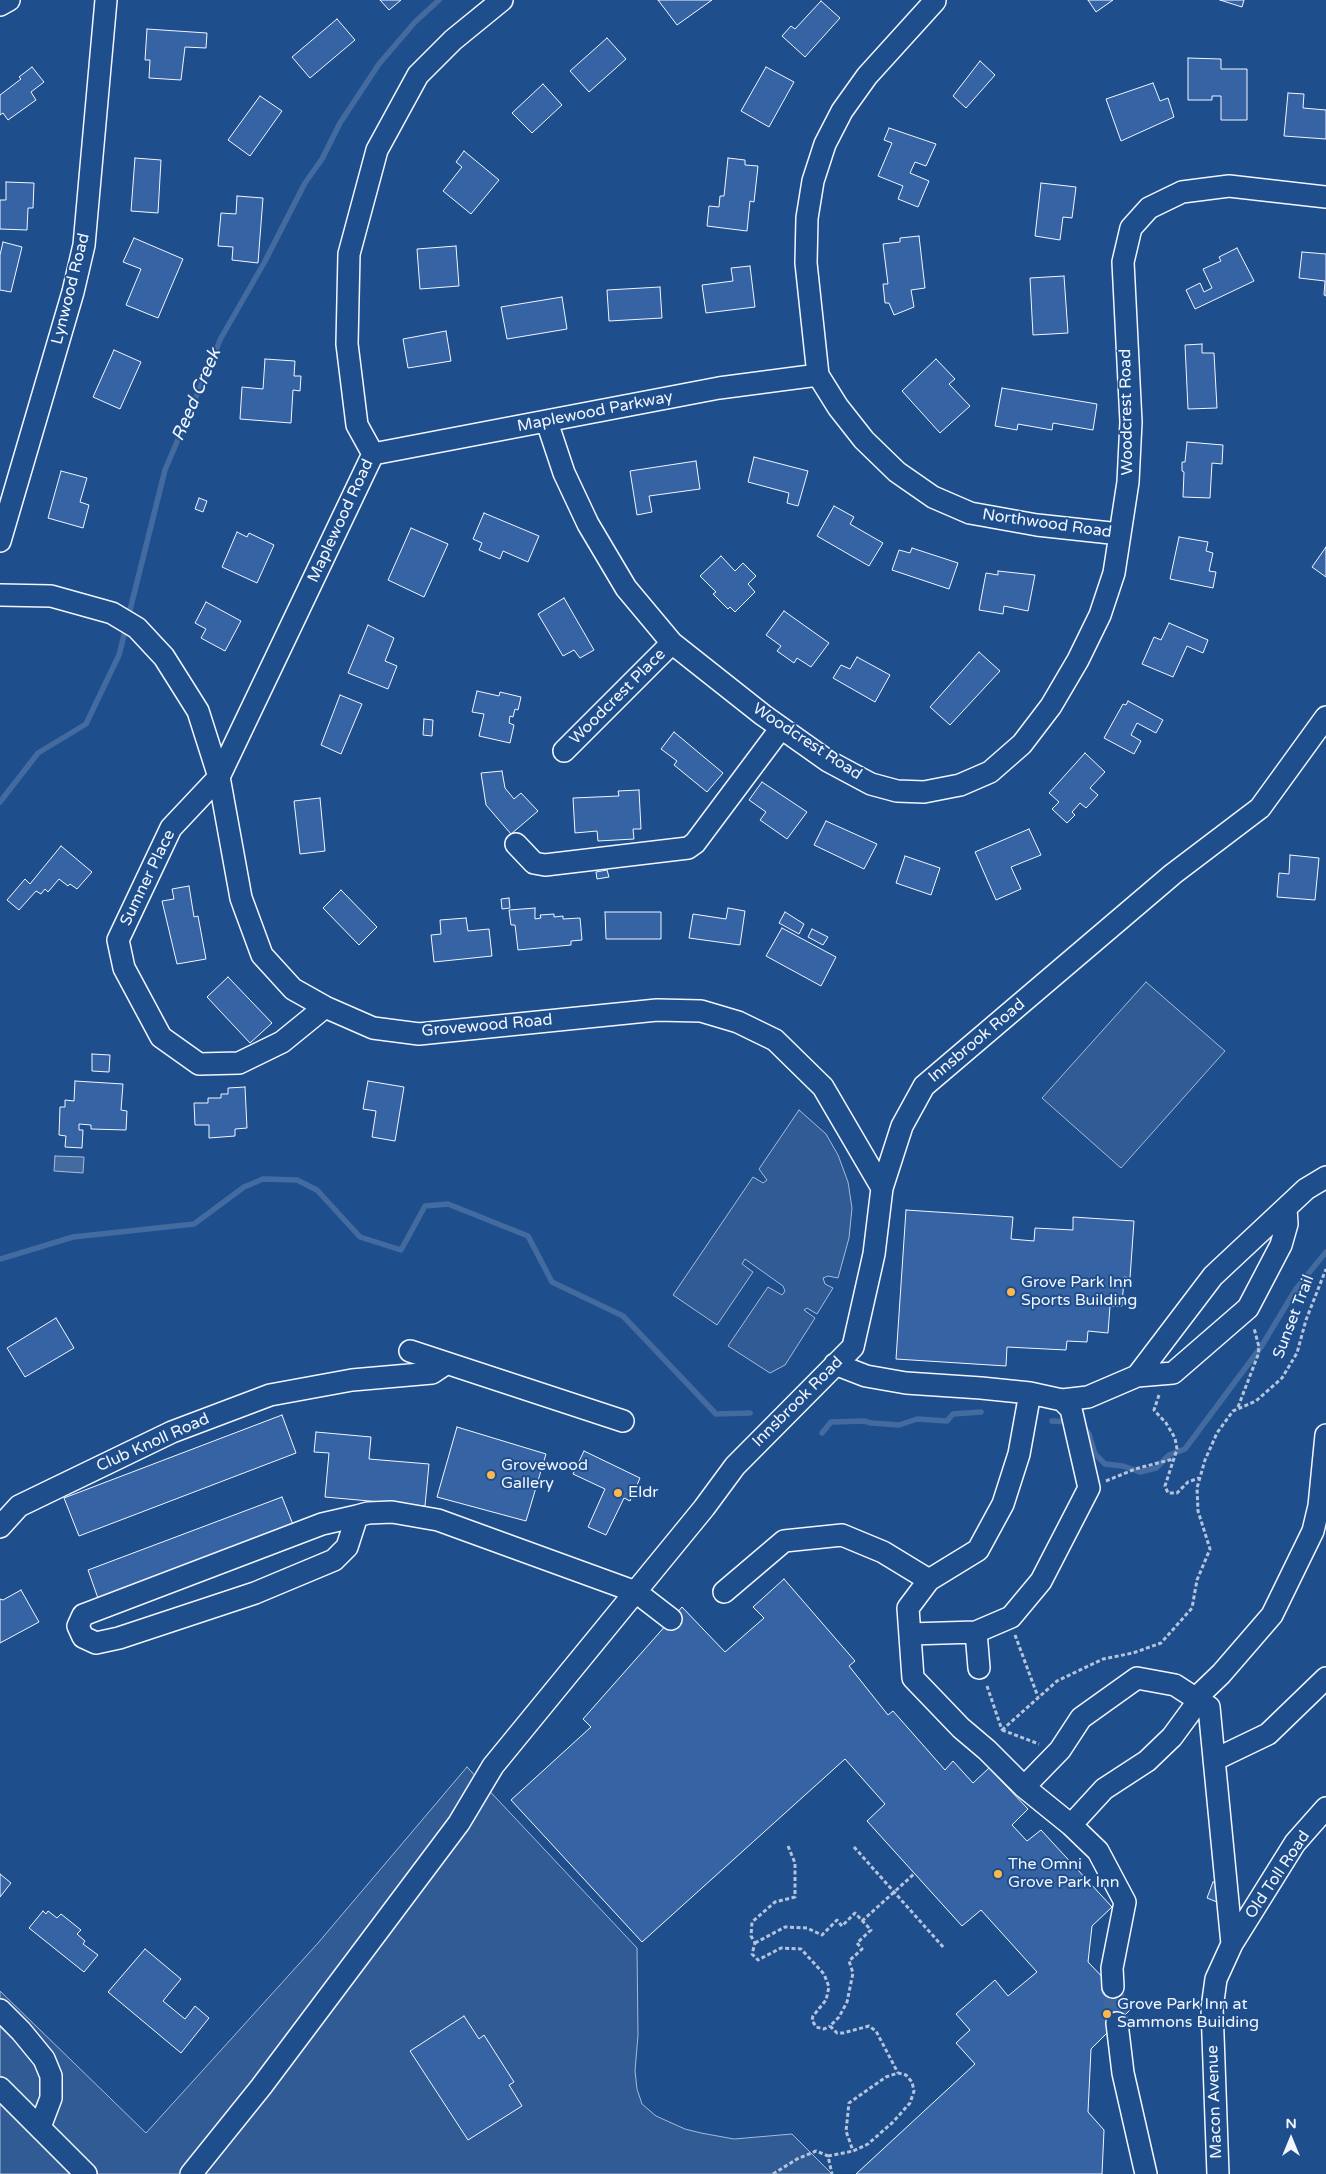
<!DOCTYPE html>
<style>
body{margin:0}
#map{position:relative;width:1326px;height:2174px;overflow:hidden;background:#1f4e8c;font-family:"Varela Round",sans-serif}
canvas{display:block}
.north{position:absolute;left:1266px;top:2114px;width:50px;height:50px;-webkit-text-stroke:4px #1f4e8c;paint-order:stroke;rotate:0deg;font-size:14px;font-weight:700;line-height:20px;text-align:center;color:#f2f6ff}
.north::after{content:'';display:block;margin:auto;width:18px;height:22px;background:#f2f6ff;clip-path:polygon(50% 0,100% 100%,50% 72%,0 100%)}
</style>
<div id="map">
<canvas width="1326" height="2174"></canvas>
<div class="north">N</div>
</div>
<script>
const ctx = document.querySelector('canvas').getContext('2d');
ctx.lineJoin = 'round';
function fillPath(path, color) {
  ctx.fillStyle = color;
  ctx.fill(path, 'evenodd');
}
function shape(rows) {
  const path = new Path2D();
  for (const r of rows) {
    path.moveTo(r[0], r[1]);
    for (let i = 2; i < r.length; i += 2) path.lineTo(r[i], r[i + 1]);
  }
  return path;
}
function strokePath(path, color, width, dash) {
  ctx.strokeStyle = color;
  ctx.lineWidth = width;
  ctx.lineCap = dash ? 'butt' : 'round';
  ctx.setLineDash(dash || []);
  ctx.stroke(path);
}
function write(font, color, halo, rows, align = 'center') {
  ctx.font = font + ' "Varela Round",sans-serif';
  ctx.lineWidth = 4;
  ctx.setLineDash([]);
  ctx.textBaseline = 'middle';
  ctx.strokeStyle = halo;
  ctx.fillStyle = color;
  for (const [text, x, y, turn = 0] of rows) {
    ctx.save();
    ctx.translate(x, y);
    ctx.rotate((+turn || 0) * Math.PI / 180);
    ctx.textAlign = isNaN(turn) ? turn : align;
    if (halo) ctx.strokeText(text, 0, 0);
    ctx.fillText(text, 0, 0);
    ctx.restore();
  }
}
const built = shape([
 [1146,982,1225,1051,1121,1168,1042,1098,1146,982],
 [799,1110,826,1134,838,1155,848,1182,852,1208,849,1238,838,1278,828,1276,823,1278,825,1284,833,1288,817,1314,807,1308,804,1310,815,1318,785,1365,770,1373,728,1346,768,1287,782,1295,785,1291,783,1286,745,1259,742,1264,753,1272,717,1325,673,1295,753,1177,763,1183,767,1180,759,1169,799,1110],
 [467,1767,637,1948,638,2035,635,2071,637,2089,642,2104,656,2116,685,2129,701,2133,734,2139,792,2134,832,2174,0,2174,0,1991,146,2133,318,1943,467,1767]
]);
const water = shape([
 [55,1156,84,1157,83,1173,54,1171,55,1156]
]);
const stream = shape([
 [128,618,165,470,221,338,264,263,305,183,322,159,340,123,379,64,415,22,439,0],
 [0,802,38,753,86,724,119,655,126,627],
 [0,1259,73,1237,194,1224,244,1187,263,1179,297,1180,317,1190,360,1237,401,1250,425,1206,448,1204,528,1236,552,1282,623,1316,716,1414,750,1413],
 [1052,1421,1070,1422],
 [1083,1426,1089,1434,1095,1454,1105,1464,1123,1466,1140,1472,1156,1468,1169,1455,1185,1449,1261,1347,1296,1289,1326,1252],
 [822,1433,831,1422,864,1421,871,1423,899,1425,917,1419,947,1421,953,1414,981,1412]
]);
const building = shape([
 [380,0,401,0,389,10,380,0],
 [658,0,712,0,677,25,658,0],
 [1088,0,1113,0,1096,12,1088,0],
 [1220,0,1244,0,1242,7,1220,0],
 [821,1,840,18,805,57,782,36,791,26,795,29,821,1],
 [337,19,355,40,310,78,292,57,337,19],
 [147,29,207,33,206,48,185,47,181,80,149,78,150,60,145,60,147,29],
 [607,38,626,59,589,92,570,71,607,38],
 [1188,58,1221,59,1221,69,1247,69,1247,120,1221,120,1221,96,1212,96,1212,100,1188,100,1188,58],
 [980,61,995,75,966,108,953,96,980,61],
 [32,67,44,82,31,92,36,100,8,120,3,113,0,115,0,95,21,79,19,77,32,67],
 [766,67,794,82,769,127,741,111,766,67],
 [1153,83,1160,101,1168,98,1174,117,1121,141,1106,99,1153,83],
 [543,84,562,105,532,133,512,113,543,84],
 [1288,93,1304,94,1303,108,1326,110,1326,139,1284,136,1288,93],
 [260,96,282,111,250,156,228,140,260,96],
 [889,128,936,144,926,166,915,162,910,173,929,181,918,207,898,199,903,186,878,176,892,143,884,140,889,128],
 [464,151,499,180,471,214,443,191,462,167,456,162,464,151],
 [135,158,161,160,158,213,131,211,135,158],
 [728,158,745,160,745,165,758,166,754,202,750,201,747,231,707,226,709,206,719,207,720,196,724,196,728,158],
 [6,182,34,183,33,208,28,208,27,230,0,229,0,200,6,200,6,182],
 [1041,183,1076,187,1072,218,1063,217,1060,240,1035,236,1041,183],
 [237,196,263,198,258,263,232,260,233,247,218,246,221,213,236,214,237,196],
 [919,236,925,288,911,290,914,307,894,315,889,303,885,303,883,284,888,284,883,244,900,242,900,238,919,236],
 [134,238,183,259,158,318,126,305,141,269,123,262,134,238],
 [3,242,22,247,11,292,0,290,0,255,3,242],
 [456,246,459,286,420,289,417,249,456,246],
 [1237,248,1254,281,1195,309,1186,290,1200,283,1204,292,1212,288,1203,269,1221,261,1219,257,1237,248],
 [1302,252,1326,254,1326,296,1324,295,1325,281,1299,278,1302,252],
 [750,266,755,307,706,313,702,285,733,281,731,268,750,266],
 [1064,276,1068,333,1033,335,1030,278,1064,276],
 [660,287,662,318,609,321,607,290,660,287],
 [562,297,567,329,507,339,501,307,562,297],
 [446,331,451,361,408,368,403,339,446,331],
 [1202,344,1202,353,1214,353,1217,408,1188,409,1185,345,1202,344],
 [114,350,141,362,120,409,93,397,114,350],
 [265,359,295,361,294,376,301,376,300,391,293,390,291,423,240,419,242,387,263,389,265,359],
 [936,359,955,379,949,384,970,406,940,433,902,391,936,359],
 [1002,388,1097,404,1093,430,1053,423,1052,430,1018,424,1017,430,995,426,1002,388],
 [1187,442,1223,445,1222,464,1212,463,1210,498,1183,497,1184,472,1182,471,1182,462,1185,462,1187,442],
 [754,457,808,471,798,506,787,503,789,493,748,482,754,457],
 [696,461,700,489,649,496,652,512,637,515,630,471,696,461],
 [61,471,87,478,80,502,89,505,83,528,48,518,61,471],
 [199,498,207,501,203,512,195,509,199,498],
 [834,506,854,517,850,524,883,543,869,566,817,536,834,506],
 [484,513,539,536,528,562,503,551,500,559,479,550,482,543,473,539,484,513],
 [411,528,448,544,424,597,388,580,411,528],
 [237,532,247,537,249,533,274,545,257,583,222,567,237,532],
 [1179,537,1208,542,1206,551,1213,553,1209,571,1216,572,1213,588,1170,579,1179,537],
 [1326,547,1326,577,1312,567,1326,547],
 [912,548,958,563,949,589,892,570,899,550,910,553,912,548],
 [721,556,735,571,743,563,756,576,748,584,755,592,735,612,730,607,728,609,713,594,716,592,700,576,721,556],
 [998,571,1035,575,1028,611,1004,606,1003,614,979,610,986,573,998,575,998,571],
 [564,598,594,650,580,658,574,650,563,656,538,614,564,598],
 [206,602,241,621,225,651,201,638,206,629,195,623,206,602],
 [784,611,829,643,811,667,797,658,794,663,777,651,781,646,766,635,784,611],
 [1169,623,1208,640,1203,653,1187,646,1173,677,1142,664,1154,637,1161,640,1169,623],
 [368,625,394,638,385,661,397,666,388,689,348,673,368,625],
 [979,652,1000,671,950,725,930,707,979,652],
 [857,657,890,675,875,702,833,678,841,665,850,669,857,657],
 [477,691,499,696,500,692,521,697,518,710,515,709,513,717,510,716,509,723,514,725,510,743,479,736,484,714,472,712,477,691],
 [340,695,362,704,341,754,321,745,340,695],
 [1128,701,1163,720,1156,733,1137,723,1131,735,1141,741,1134,754,1104,738,1123,704,1126,705,1128,701],
 [424,719,433,720,432,736,423,735,424,719],
 [674,732,723,773,707,792,674,765,677,761,661,749,674,732],
 [1085,753,1105,772,1090,788,1098,795,1086,808,1080,803,1072,812,1075,815,1067,823,1052,809,1059,802,1049,793,1085,753],
 [502,771,505,788,514,799,521,793,538,811,511,834,486,805,481,773,502,771],
 [762,782,807,812,787,839,760,820,766,812,749,800,762,782],
 [639,790,641,829,633,829,634,839,598,841,597,831,575,833,573,798,619,796,618,791,639,790],
 [320,798,325,851,300,854,294,801,320,798],
 [826,821,877,844,864,869,814,845,826,821],
 [1029,829,1041,855,1011,867,1021,889,996,900,975,852,1029,829],
 [61,846,92,872,77,889,70,884,68,886,59,879,48,892,45,889,41,894,36,891,19,910,7,900,25,879,30,884,61,846],
 [1290,855,1319,858,1315,900,1277,897,1279,873,1289,874,1290,855],
 [905,856,940,868,931,895,896,883,905,856],
 [607,870,609,877,597,879,596,872,607,870],
 [189,886,194,917,198,916,206,959,177,964,162,901,174,899,172,889,189,886],
 [341,890,377,927,359,945,323,908,341,890],
 [509,898,510,908,502,909,501,899,509,898],
 [535,908,535,919,541,918,540,915,554,914,554,917,563,916,563,919,580,918,582,940,571,941,571,945,518,950,515,925,511,925,509,910,535,908],
 [728,908,745,911,740,945,689,938,693,914,726,919,728,908],
 [605,912,661,912,661,939,606,939,605,912],
 [785,912,804,924,799,934,779,923,785,912],
 [466,918,468,931,489,929,492,956,434,962,431,935,441,934,440,920,466,918],
 [782,928,836,957,821,986,766,956,782,928],
 [812,929,828,937,823,945,808,937,812,929],
 [228,977,272,1023,250,1043,207,997,228,977],
 [92,1054,110,1055,109,1072,92,1071,92,1054],
 [75,1081,123,1084,121,1110,127,1111,126,1130,91,1129,91,1125,79,1124,79,1130,83,1130,82,1148,65,1147,66,1136,59,1135,60,1107,65,1107,65,1100,74,1101,75,1081],
 [368,1081,404,1087,395,1141,372,1137,376,1111,363,1109,368,1081],
 [245,1087,247,1128,235,1129,235,1136,209,1138,209,1125,195,1125,194,1103,208,1103,208,1098,221,1098,221,1094,228,1094,228,1088,245,1087],
 [906,1210,1013,1217,1011,1239,1034,1241,1035,1228,1073,1230,1073,1217,1134,1221,1130,1278,1124,1277,1122,1306,1110,1306,1108,1333,1088,1331,1087,1342,1067,1341,1066,1350,1007,1347,1006,1366,896,1359,906,1210],
 [56,1318,74,1348,25,1377,7,1348,56,1318],
 [282,1415,296,1453,79,1536,64,1498,282,1415],
 [457,1427,546,1454,526,1521,437,1497,457,1427],
 [316,1432,371,1437,369,1459,429,1464,425,1506,325,1497,329,1453,314,1452,316,1432],
 [584,1451,640,1478,630,1501,624,1498,606,1535,588,1527,605,1489,573,1474,584,1451],
 [282,1497,294,1527,99,1601,88,1570,282,1497],
 [784,1579,855,1661,849,1666,888,1715,893,1711,945,1770,953,1761,973,1783,989,1768,1028,1809,1012,1825,1027,1841,1041,1830,1112,1907,1092,1926,1088,1962,1132,2008,1091,2049,1088,2112,1104,2130,1102,2174,856,2174,975,2064,956,2043,970,2030,956,2014,995,1980,1008,1996,1037,1972,981,1910,962,1926,867,1821,885,1804,845,1759,642,1942,511,1800,591,1727,583,1719,682,1607,725,1652,764,1618,753,1607,784,1579],
 [21,1590,39,1622,0,1643,0,1599,3,1600,21,1590],
 [0,1874,11,1883,0,1897,0,1874],
 [1213,1882,1223,1886,1217,1902,1207,1898,1213,1882],
 [43,1911,46,1914,48,1911,57,1918,61,1914,81,1930,77,1934,85,1941,83,1944,98,1955,84,1972,29,1928,43,1911],
 [145,1949,181,1979,163,2001,185,2019,195,2006,209,2018,181,2053,108,1992,145,1949],
 [464,2016,479,2039,484,2035,514,2082,509,2085,522,2106,468,2140,410,2051,464,2016]
]);
const minorTunnel = shape([
 [1113,1987,1117,2023]
]);
const path = shape([
 [1159,1395,1154,1410,1166,1423,1175,1438,1177,1449,1165,1486,1168,1493,1177,1493,1188,1482,1199,1478],
 [1238,1407,1258,1355,1259,1347,1254,1328],
 [1106,1481,1135,1469,1173,1459],
 [1015,1635,1038,1697],
 [987,1686,1002,1730],
 [1002,1730,1057,1681,1103,1659,1133,1653,1161,1643,1192,1608,1197,1580,1210,1549,1198,1511,1197,1488,1205,1460,1217,1433,1233,1411,1256,1401,1282,1378,1297,1353,1306,1320,1326,1269],
 [1002,1730,1039,1744],
 [788,1846,795,1863,795,1897,775,1902,752,1922,751,1936,755,1943,752,1954,758,1960,781,1948,801,1949,824,1974,829,1987,826,2000,813,2016,812,2020,816,2027,824,2029,830,2026],
 [854,1847,944,1948],
 [862,1921,914,1874],
 [755,1943,785,1927,807,1928,822,1935,837,1920,842,1926,855,1913,871,1930,857,1943,862,1949,849,1961,853,1973,847,2002,839,2017,830,2026,837,2033,843,2033,869,2026,876,2031,898,2073],
 [828,2156,853,2151,868,2144,893,2122,910,2103,914,2091,912,2082,906,2075,898,2073,886,2077,849,2103,846,2131,853,2151],
 [773,2174,797,2159,816,2151,828,2156,832,2174]
]);
const minor = shape([
 [935,1,867,76,842,111,825,144,813,181,807,218,806,263,818,375,838,407,864,440,897,472,933,497,970,513,1037,525,1120,534],
 [0,5,9,0],
 [547,422,564,473,588,524,626,588,672,643,763,715,828,761,871,784,897,791,924,792,960,785,990,772,1022,744,1051,706,1078,660,1100,615,1114,573,1128,482,1131,422,1123,262,1131,228,1149,208,1182,192,1229,186,1326,197],
 [373,454,719,388,818,375],
 [0,541,73,292,84,245,106,0],
 [0,595,51,596,112,613,137,628,164,657,198,711,219,777,241,898,262,955,293,989,325,1007,373,1028,419,1034,657,1010,701,1011,738,1022,775,1040,823,1087,882,1188],
 [564,751,672,643],
 [516,844,534,863,545,865,688,848,695,843,781,728],
 [325,1007,282,1042,239,1063,199,1064,161,1037,124,968,118,940,171,828,219,777,373,454,357,425,347,344,349,254,377,150,418,75,453,40,502,0],
 [410,1351,623,1421],
 [835,1364,866,1376,906,1383,981,1388,1030,1393,1062,1400,1088,1397,1137,1376,1173,1373,1248,1308,1281,1245,1287,1224,1286,1208],
 [1137,1376,1213,1276,1306,1189,1326,1177],
 [1030,1393,1019,1454,1003,1504,978,1550,929,1580,908,1608,913,1678,961,1728,987,1750,1024,1787,1071,1825,1098,1851,1125,1902,1112,1968,1113,1987],
 [357,1516,347,1547,334,1560,255,1593,119,1638,96,1643,83,1637,78,1626,83,1615,91,1612,322,1524,357,1516,368,1513,392,1512,438,1520,636,1592,671,1619],
 [0,1527,19,1506,172,1432,270,1395,352,1380,432,1373,447,1363],
 [724,1592,784,1541,842,1535,883,1552,929,1580],
 [976,1632,979,1668],
 [910,1634,976,1632,1011,1617,1041,1581,1089,1488,1071,1409,1062,1400],
 [1214,1760,1268,1734,1326,1678],
 [1024,1787,1060,1750,1081,1718,1137,1678,1175,1685,1209,1707,1232,1944],
 [1071,1825,1104,1789,1147,1761,1172,1737,1194,1707,1196,1698,1221,1674,1272,1615,1313,1531,1319,1506,1326,1435],
 [0,2010,21,2031,44,2059,51,2076,51,2098,40,2127],
 [1117,2023,1123,2073,1146,2174],
 [0,2088,86,2174],
 [191,2174,261,2087,459,1823,493,1766,704,1508,735,1466,853,1347,874,1254,882,1188,902,1126,924,1086,1173,874,1260,808,1326,717],
 [1218,2174,1212,2008,1216,1979,1232,1944,1295,1843,1326,1808]
]);
const markers = [
 [1011,1292,5,"#ffb74d"],
 [491,1475,5,"#ffb74d"],
 [618,1493,5,"#ffb74d"],
 [998,1874,5,"#ffb74d"],
 [1107,2014,5,"#ffb74d"]
];
const streetNames = [
 ["Lynwood Road",71,289,-76],
 ["Maplewood Parkway",595,412,-11],
 ["Woodcrest Road",1127,412,-91],
 ["Maplewood Road",341,521,-65],
 ["Northwood Road",1047,524,8],
 ["Woodcrest Place",618,697,-45],
 ["Woodcrest Road",807,742,33],
 ["Sumner Place",148,878,-64],
 ["Grovewood Road",487,1026,-5],
 ["Innsbrook Road",977,1041,-40],
 ["Sunset Trail",1294,1317,-69],
 ["Innsbrook Road",798,1402,-45],
 ["Club Knoll Road",153,1443,-24],
 ["Old Toll Road",1278,1875,-56],
 ["Macon Avenue",1215,2102,-92]
];
const poiNames = [
 ["Grove Park Inn",1021,1283],
 ["Sports Building",1021,1301],
 ["Grovewood",501,1466],
 ["Gallery",501,1484],
 ["Eldr",628,1493],
 ["The Omni",1008,1865],
 ["Grove Park Inn",1008,1883],
 ["Grove Park Inn at",1117,2005],
 ["Sammons Building",1117,2023]
];
const waterNames = [
 ["Reed Creek",197,395,-67]
];
fillPath(built, '#305b95');
strokePath(built, '#a8bbd7', 1);
fillPath(water, '#446ba0');
strokePath(water, '#a8bbd7', 1);
strokePath(stream, '#446ba0', 5.5);
fillPath(building, '#3563a3');
strokePath(building, '#f2f6ff', 1);
strokePath(minorTunnel, '#3f679d', 21, [21, 11]);
strokePath(minor, '#f2f6ff', 24);
strokePath(path, '#b3c4dc', 3, [4, 2.5]);
strokePath(minor, '#1f4e8c', 21);
for (const [x, y, r, color] of markers) {
  const dot = new Path2D();
  dot.arc(x, y, r, 0, 2 * Math.PI);
  ctx.fillStyle = color;
  ctx.fill(dot);
  strokePath(dot, '#1f4e8c', 2);
}
write('16px', '#f2f6ff', '#1f4e8c', streetNames);
write('16px', '#f2f6ff', '#1f4e8c', poiNames, 'left');
write('italic 18px', '#f2f6ff', '#1f4e8c', waterNames);
</script>
